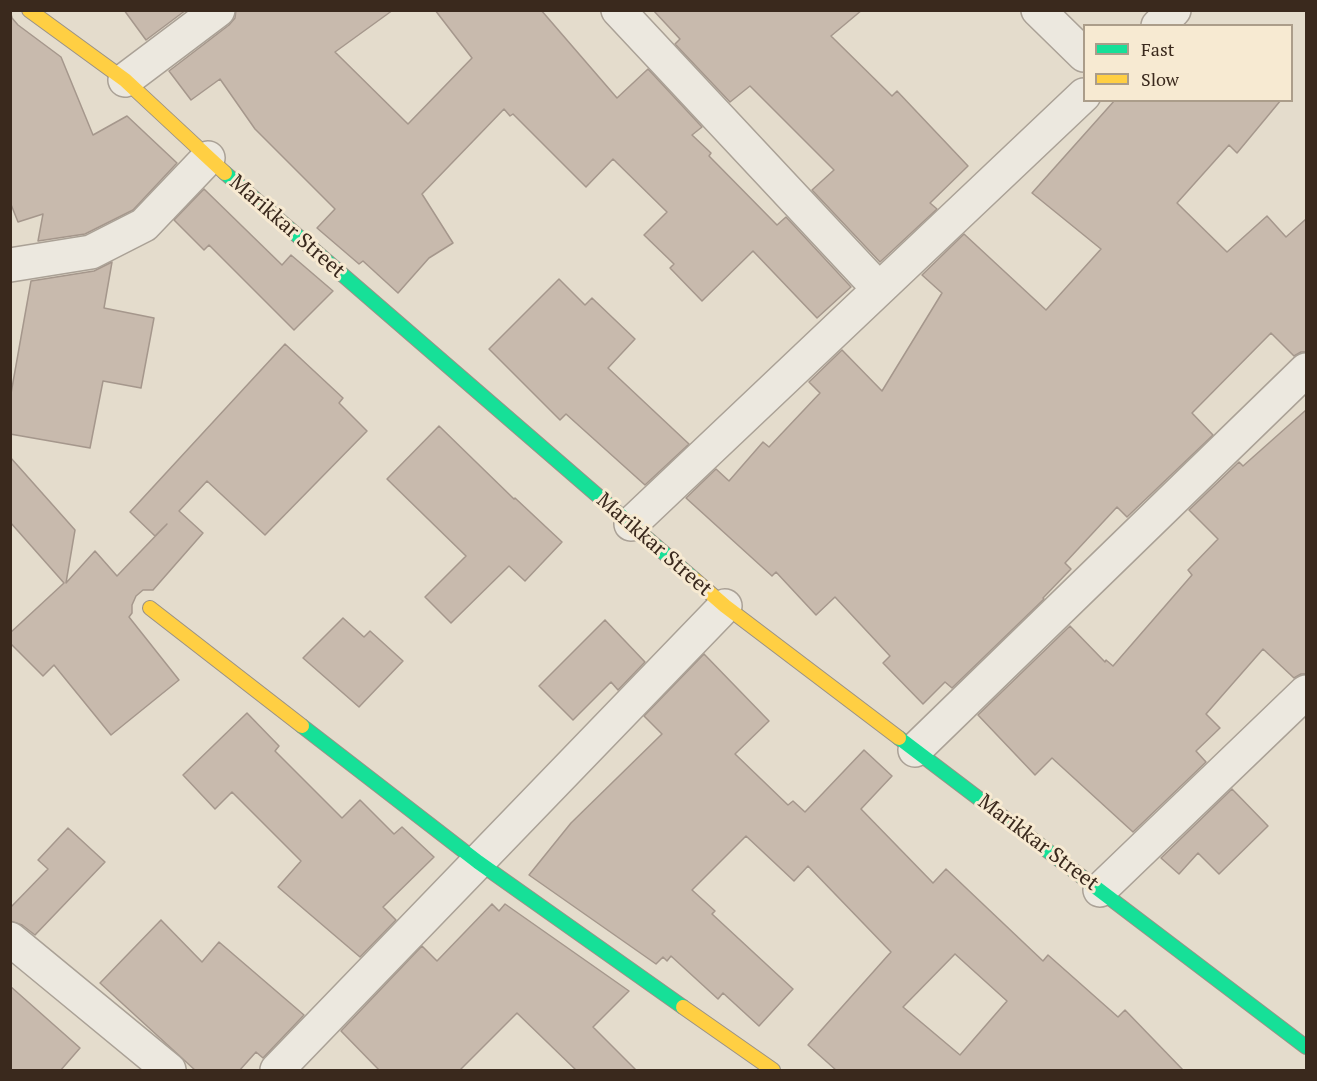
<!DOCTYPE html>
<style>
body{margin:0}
#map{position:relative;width:1317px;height:1081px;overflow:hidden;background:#e4dccc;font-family:"PT Serif",serif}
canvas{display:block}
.frame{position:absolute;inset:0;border:12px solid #3a291d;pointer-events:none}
.legend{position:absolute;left:1083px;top:24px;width:210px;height:78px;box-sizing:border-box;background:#f7ead2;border:2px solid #ab9d8a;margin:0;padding:8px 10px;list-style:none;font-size:18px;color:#3a291d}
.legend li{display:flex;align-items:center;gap:12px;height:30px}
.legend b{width:30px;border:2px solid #ab9d8a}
</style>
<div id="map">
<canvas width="1317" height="1081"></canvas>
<div class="frame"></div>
<ul class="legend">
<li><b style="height:8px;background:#16e098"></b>Fast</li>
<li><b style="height:8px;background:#ffcf43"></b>Slow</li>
</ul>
</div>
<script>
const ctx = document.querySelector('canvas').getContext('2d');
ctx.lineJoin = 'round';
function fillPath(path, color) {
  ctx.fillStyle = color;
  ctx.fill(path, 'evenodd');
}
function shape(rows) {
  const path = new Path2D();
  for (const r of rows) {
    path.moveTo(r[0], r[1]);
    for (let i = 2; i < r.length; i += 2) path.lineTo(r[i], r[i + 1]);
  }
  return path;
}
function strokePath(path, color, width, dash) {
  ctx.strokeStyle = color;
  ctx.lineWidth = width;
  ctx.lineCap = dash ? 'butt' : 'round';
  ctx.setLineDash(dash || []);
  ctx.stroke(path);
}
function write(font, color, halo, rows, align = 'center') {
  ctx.font = font + ' "PT Serif",serif';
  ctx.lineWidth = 6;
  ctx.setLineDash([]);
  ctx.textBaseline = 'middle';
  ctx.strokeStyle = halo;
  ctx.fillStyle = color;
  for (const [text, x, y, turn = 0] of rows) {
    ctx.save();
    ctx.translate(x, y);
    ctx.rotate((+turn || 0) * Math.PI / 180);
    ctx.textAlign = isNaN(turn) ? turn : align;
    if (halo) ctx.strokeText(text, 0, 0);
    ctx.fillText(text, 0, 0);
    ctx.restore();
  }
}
const building = shape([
 [10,10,12,18,18,25,61,57,93,135,127,116,177,163,133,210,85,234,38,241,43,214,18,222,10,202,10,10],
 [124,10,186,10,146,40,124,10],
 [236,10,393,10,335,52,408,124,472,58,435,10,541,10,617,98,648,69,702,127,692,135,711,153,709,156,777,225,786,217,851,287,817,318,753,251,702,301,670,268,674,264,644,235,667,212,613,159,586,187,513,114,510,116,504,109,422,194,453,243,429,258,398,293,363,261,359,264,317,228,335,209,255,129,220,79,191,100,169,71,229,25,235,18,236,10],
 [653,10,862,10,831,36,892,96,897,91,968,166,930,203,937,209,880,262,812,190,834,170,750,86,730,102,675,44,680,39,653,10],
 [1115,100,1281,100,1237,153,1229,145,1177,203,1227,252,1267,216,1286,237,1306,219,1306,352,1301,352,1294,356,1271,333,1192,413,1213,435,1127,517,1117,507,1065,563,1071,569,1043,598,1044,599,952,688,945,682,923,704,883,663,890,656,835,597,816,615,776,572,772,576,686,498,716,469,729,481,763,442,769,447,820,393,809,382,842,350,882,391,942,293,922,275,964,234,1046,310,1101,249,1032,193,1115,100],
 [204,189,282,265,291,255,333,291,294,330,209,245,204,250,174,220,204,189],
 [112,262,104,308,154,318,141,388,103,381,90,448,10,434,10,399,31,281,94,271,112,262],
 [559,279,585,305,592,298,635,339,608,368,689,444,645,485,566,414,560,420,489,349,559,279],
 [285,344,343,398,339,403,367,431,265,535,207,481,179,511,203,533,153,590,143,590,136,596,132,605,132,613,129,617,179,680,111,735,54,665,43,676,10,643,10,633,64,583,10,522,10,457,75,530,66,583,95,551,117,576,167,524,155,536,130,512,285,344],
 [1306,410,1306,674,1301,674,1294,678,1263,649,1206,714,1220,728,1196,751,1206,762,1133,832,1052,758,1035,775,978,715,1070,626,1105,662,1106,660,1113,666,1192,575,1188,570,1218,539,1189,510,1239,462,1243,466,1306,410],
 [439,426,514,499,515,498,562,542,525,581,509,566,451,623,425,597,466,556,387,479,439,426],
 [343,618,364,637,370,631,403,661,359,707,303,658,343,618],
 [605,620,645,662,618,690,611,682,573,720,539,686,605,620],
 [704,654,769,721,735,754,788,805,793,801,805,812,864,750,892,776,861,809,933,883,946,869,1043,961,1048,955,1118,1017,1125,1010,1184,1071,837,1071,808,1045,891,952,808,866,794,881,746,836,692,890,715,911,712,914,793,989,759,1026,723,993,718,999,671,956,667,961,663,957,656,964,529,875,571,823,662,734,644,716,704,654],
 [955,954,1007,1001,960,1055,903,1007,955,954],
 [247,713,279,746,275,751,342,818,360,800,394,834,402,827,434,857,383,907,396,920,360,957,278,887,301,861,232,792,215,809,183,775,247,713],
 [1232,789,1268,826,1219,874,1198,853,1179,874,1161,858,1232,789],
 [68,828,105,862,35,935,22,925,10,921,10,908,48,869,38,860,68,828],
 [492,904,499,911,505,904,629,991,593,1027,637,1071,577,1071,517,1013,459,1071,380,1071,341,1031,422,946,437,961,492,904],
 [161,920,202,962,219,942,304,1015,263,1058,256,1052,239,1071,196,1071,100,983,161,920],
 [10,986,80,1048,60,1071,10,1071,10,986]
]);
const street = shape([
 [618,10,879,289],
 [1038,10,1084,55],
 [1158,26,1174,10],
 [125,80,218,10],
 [10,265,91,252,144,225,208,158],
 [631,524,1084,95],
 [915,750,1306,370],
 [1100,890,1306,692],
 [10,939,169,1070],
 [277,1070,725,606]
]);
const fast = shape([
 [225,173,694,579],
 [302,726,478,862,683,1007],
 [899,738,1306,1047]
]);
const slow = shape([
 [29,10,125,80,225,173],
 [694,579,725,606,899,738],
 [150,608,302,726],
 [683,1007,773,1070]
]);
const streetNames = [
 ["Marikkar Street",287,227,41],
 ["Marikkar Street",654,545,41],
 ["Marikkar Street",1038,843,37]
];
fillPath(building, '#c8baad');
strokePath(building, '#a5978c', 1.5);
strokePath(street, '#aaa196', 36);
strokePath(fast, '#999186', 16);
strokePath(slow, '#999186', 16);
strokePath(street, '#ece8df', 33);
strokePath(fast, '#16e098', 14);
strokePath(slow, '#ffcf43', 14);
write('21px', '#3a291d', '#f7ead2', streetNames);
</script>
